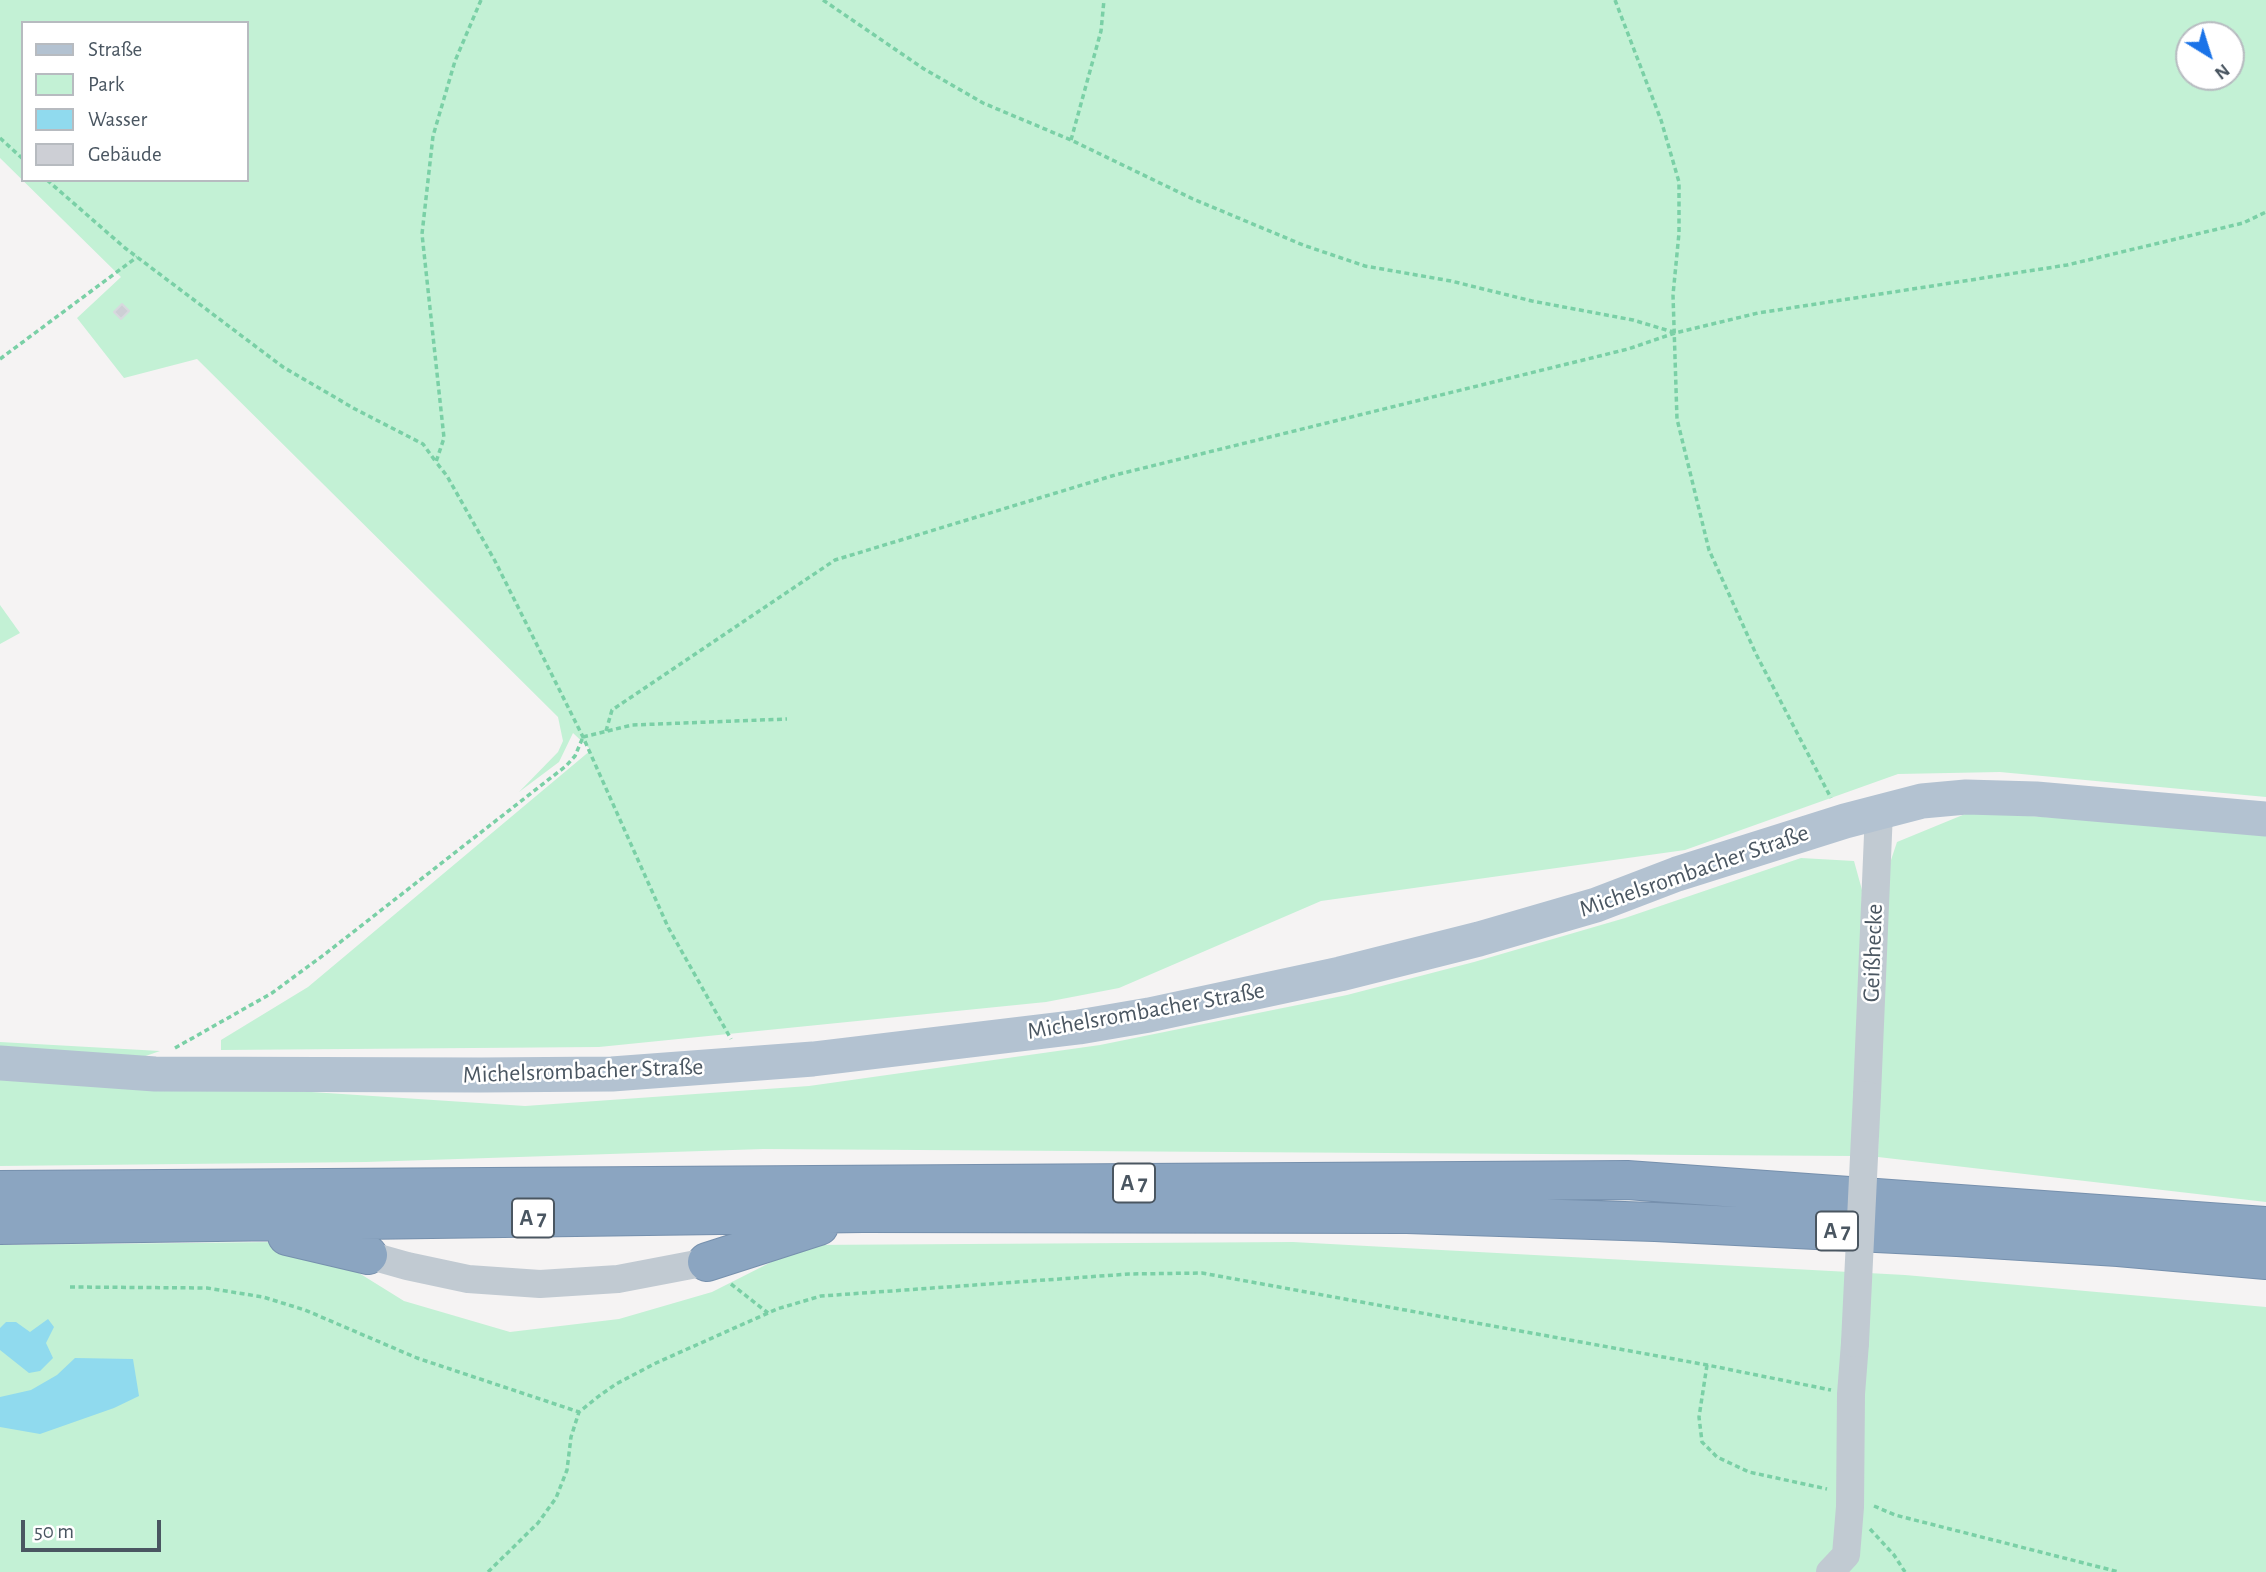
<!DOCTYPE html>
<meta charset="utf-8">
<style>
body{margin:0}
#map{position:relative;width:2266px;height:1572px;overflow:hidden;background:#f5f3f3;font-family:"Alegreya Sans",sans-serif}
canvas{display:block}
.legend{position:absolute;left:21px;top:21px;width:228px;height:161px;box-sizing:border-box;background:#fff;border:2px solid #b7bbc0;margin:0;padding:9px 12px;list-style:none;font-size:21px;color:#4a5661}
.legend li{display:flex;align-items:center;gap:14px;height:35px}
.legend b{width:35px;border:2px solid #b7bbc0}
.north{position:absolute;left:2175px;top:21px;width:70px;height:70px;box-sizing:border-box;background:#fff;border:2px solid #b7bbc0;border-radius:50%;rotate:142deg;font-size:19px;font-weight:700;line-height:28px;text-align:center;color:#4a5661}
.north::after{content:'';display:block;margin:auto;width:24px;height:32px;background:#1a73e8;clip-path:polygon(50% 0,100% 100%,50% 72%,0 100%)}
.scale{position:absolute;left:21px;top:1520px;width:140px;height:32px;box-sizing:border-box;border:4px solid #4a5661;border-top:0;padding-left:9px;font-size:21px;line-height:24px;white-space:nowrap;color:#4a5661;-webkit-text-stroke:5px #fff;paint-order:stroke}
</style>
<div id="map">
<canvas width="2266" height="1572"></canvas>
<ul class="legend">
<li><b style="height:9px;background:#b3c2d1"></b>Straße</li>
<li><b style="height:19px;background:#c3f1d5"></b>Park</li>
<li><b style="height:19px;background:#90daee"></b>Wasser</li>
<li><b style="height:19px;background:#cdcfd5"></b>Gebäude</li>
</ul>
<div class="north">N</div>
<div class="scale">50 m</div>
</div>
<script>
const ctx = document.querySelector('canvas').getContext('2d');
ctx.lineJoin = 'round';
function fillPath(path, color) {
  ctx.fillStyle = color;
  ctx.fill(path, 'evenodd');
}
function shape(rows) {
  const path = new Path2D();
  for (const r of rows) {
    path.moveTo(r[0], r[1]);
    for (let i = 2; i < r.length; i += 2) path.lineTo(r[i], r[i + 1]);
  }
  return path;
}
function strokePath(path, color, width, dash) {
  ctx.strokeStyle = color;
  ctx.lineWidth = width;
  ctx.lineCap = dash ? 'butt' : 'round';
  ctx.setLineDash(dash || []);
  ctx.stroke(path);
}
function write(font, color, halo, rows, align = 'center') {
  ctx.font = font + ' "Alegreya Sans",sans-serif';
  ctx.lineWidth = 5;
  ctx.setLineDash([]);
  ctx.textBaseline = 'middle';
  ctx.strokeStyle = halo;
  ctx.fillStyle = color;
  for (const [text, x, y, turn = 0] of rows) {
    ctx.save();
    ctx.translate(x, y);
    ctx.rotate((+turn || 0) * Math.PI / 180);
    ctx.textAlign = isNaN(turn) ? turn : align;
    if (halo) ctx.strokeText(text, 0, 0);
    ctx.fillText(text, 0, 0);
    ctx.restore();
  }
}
const green = shape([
 [0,0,2266,0,2266,797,2000,772,1898,774,1685,850,1321,901,1119,988,1046,1002,599,1047,221,1050,221,1040,308,987,591,750,573,733,559,762,519,792,558,752,563,741,558,717,197,359,124,378,77,318,121,277,0,158],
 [23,23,247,23,247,180,23,180],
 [2189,35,2231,35,2231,77,2189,77],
 [0,605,20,633,0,644],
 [1970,812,2192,827,2266,836,2266,1202,1878,1157,1886,875,1897,842],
 [1801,858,1854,861,1862,890,1854,1156,763,1149,366,1162,0,1166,0,1076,159,1082,525,1106,809,1086,1100,1045,1347,995,1474,962,1625,918],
 [0,1042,160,1051,137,1059,0,1053],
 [276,1242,346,1265,404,1301,510,1332,619,1319,712,1292,805,1245,1293,1242,1905,1275,2266,1307,2266,1572,0,1572,0,1245]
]);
const water = shape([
 [48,1319,54,1327,46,1343,53,1358,40,1371,29,1373,0,1350,0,1328,6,1322,16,1322,30,1332],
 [75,1358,133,1359,139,1396,114,1408,40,1434,0,1427,0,1397,31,1390,57,1375]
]);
const building = shape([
 [122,304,129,311,121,319,114,312,122,304]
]);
const path = shape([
 [481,0,455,61,433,136,422,234,444,438,436,462,447,476,495,561,583,737,668,927,731,1039],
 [823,0,924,69,983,103,1071,140,1193,199,1303,245,1365,266,1451,281,1532,301,1633,320,1673,332],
 [1615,0,1661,120,1679,182,1679,233,1673,295,1677,419,1709,550,1756,654,1831,798],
 [0,138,23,159],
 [1071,140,1101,31,1104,0],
 [47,180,125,248,283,367,355,409,423,444,436,462],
 [0,359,137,257],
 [606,731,612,710,835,560,1115,475,1628,349,1675,333,1758,313,2067,265,2243,223,2266,212],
 [583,737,632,725,787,719],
 [175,1048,272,993,325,954,566,766,575,756,583,737],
 [731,1284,768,1313],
 [70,1287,207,1288,263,1297,305,1310,417,1358,579,1412],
 [1707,1365,1699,1417,1702,1442,1717,1457,1749,1472,1827,1489],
 [1874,1506,1895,1515,2119,1572],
 [1870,1529,1894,1555,1905,1572],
 [488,1572,538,1523,556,1498,567,1470,571,1437,579,1412,599,1396,616,1384,656,1363,777,1309,821,1296,1129,1274,1202,1273,1707,1365,1831,1390]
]);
const minor = shape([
 [1867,1095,1879,811],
 [368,1255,407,1266,468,1279,540,1284,618,1279,707,1262],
 [1830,1572,1846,1555,1850,1507,1851,1394,1855,1343]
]);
const major = shape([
 [0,1063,155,1074,481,1075,612,1074,813,1059,1079,1027,1149,1015,1340,974,1479,939,1596,905,1677,874,1845,821,1922,801,1966,797,2036,799,2266,819]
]);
const highway = shape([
 [0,1190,1627,1180,2266,1226],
 [0,1225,863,1213,1407,1214,1655,1222,1957,1237,2118,1247,2266,1260],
 [287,1236,368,1255],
 [707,1262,819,1226]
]);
const minorBridge = shape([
 [1855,1343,1867,1095]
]);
const shields = [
 [1134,1183,42],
 [533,1218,42],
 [1837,1231,42]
];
const shieldNames = [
 ["A 7",1134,1183],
 ["A 7",533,1218],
 ["A 7",1837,1231]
];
const streetNames = [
 ["Michelsrombacher Straße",1694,871,-19],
 ["Geißhecke",1873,953,-88],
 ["Michelsrombacher Straße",1146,1011,-10],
 ["Michelsrombacher Straße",583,1071,-2]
];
fillPath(green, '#c3f1d5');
fillPath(water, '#90daee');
fillPath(building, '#cdcfd5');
strokePath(building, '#d7d9de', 2);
strokePath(highway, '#7690ad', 40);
strokePath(path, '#7ad0a6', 3.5, [5, 3.5]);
strokePath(minor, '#c1cad2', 28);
strokePath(major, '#b3c2d1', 35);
strokePath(highway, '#8ba5c1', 38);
strokePath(minorBridge, '#c1cad2', 28);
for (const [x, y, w] of shields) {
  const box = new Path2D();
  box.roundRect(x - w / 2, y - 19.5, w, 39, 5);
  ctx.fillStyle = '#fff';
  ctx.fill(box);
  strokePath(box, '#4a5661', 2);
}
write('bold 23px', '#4a5661', null, shieldNames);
write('24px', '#4a5661', '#fff', streetNames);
</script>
